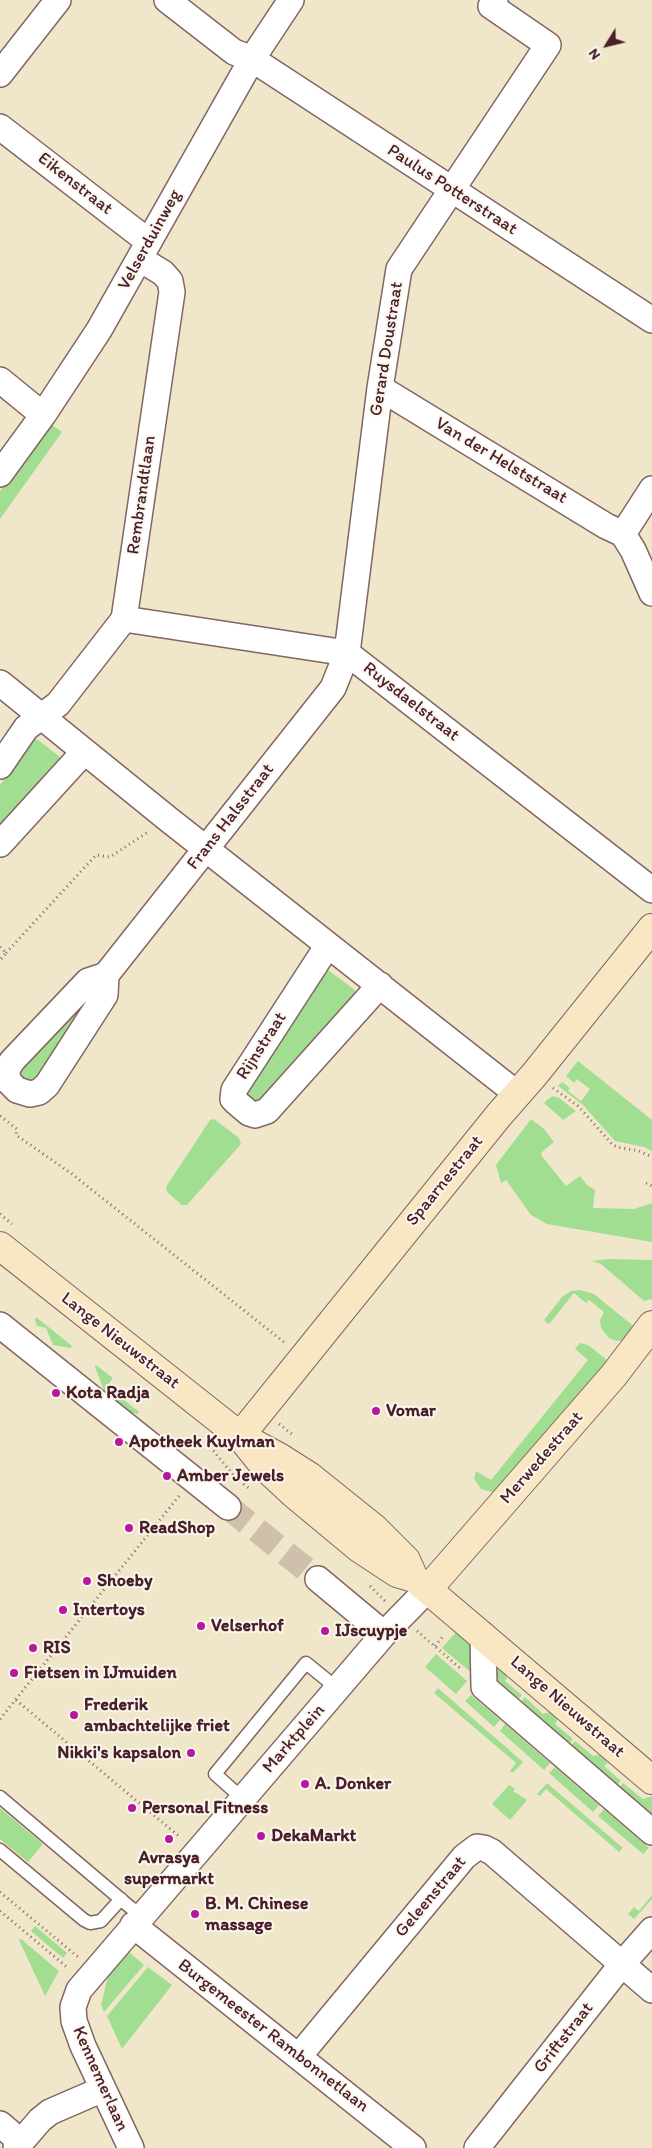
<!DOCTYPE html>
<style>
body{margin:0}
#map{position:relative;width:652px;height:2148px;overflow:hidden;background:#f0e7cb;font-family:Itim,sans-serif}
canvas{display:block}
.north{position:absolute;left:582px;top:20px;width:50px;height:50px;-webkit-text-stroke:4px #fbf7ec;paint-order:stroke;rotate:234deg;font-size:14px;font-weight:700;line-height:20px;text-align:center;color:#4a1f2b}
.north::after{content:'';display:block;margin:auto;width:18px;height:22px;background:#4a1f2b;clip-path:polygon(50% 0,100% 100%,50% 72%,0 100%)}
</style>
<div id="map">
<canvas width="652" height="2148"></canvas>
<div class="north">N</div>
</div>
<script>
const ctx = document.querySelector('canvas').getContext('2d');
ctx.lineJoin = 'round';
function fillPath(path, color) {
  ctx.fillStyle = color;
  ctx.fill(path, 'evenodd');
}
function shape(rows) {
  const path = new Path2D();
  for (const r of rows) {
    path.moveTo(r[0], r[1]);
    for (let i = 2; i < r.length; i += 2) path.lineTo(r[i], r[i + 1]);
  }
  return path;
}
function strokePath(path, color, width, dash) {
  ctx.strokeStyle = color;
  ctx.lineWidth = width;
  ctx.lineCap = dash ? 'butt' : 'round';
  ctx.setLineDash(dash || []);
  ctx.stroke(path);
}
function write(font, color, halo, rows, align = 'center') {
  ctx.font = font + ' Itim,sans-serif';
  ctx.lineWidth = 4;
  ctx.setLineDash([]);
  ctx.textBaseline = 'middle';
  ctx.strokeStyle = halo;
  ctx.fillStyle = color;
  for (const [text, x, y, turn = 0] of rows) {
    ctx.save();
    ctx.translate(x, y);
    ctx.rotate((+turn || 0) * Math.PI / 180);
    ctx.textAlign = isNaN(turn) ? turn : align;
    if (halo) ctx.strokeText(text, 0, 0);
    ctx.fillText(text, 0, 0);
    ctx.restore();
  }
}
const green = shape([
 [49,423,62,432,0,519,0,491],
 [32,739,37,739,60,757,60,763,0,827,0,785],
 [324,970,328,970,355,990,355,995,259,1103,252,1103,245,1093],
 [86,997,90,1001,35,1081,26,1082,21,1077,20,1071],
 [578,1061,652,1120,652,1151,644,1147,615,1141,583,1105,558,1086,562,1082,570,1088,568,1091,581,1101,590,1089,577,1079,574,1083,566,1076],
 [553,1096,559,1098,576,1111,563,1120,544,1103,548,1099],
 [214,1119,239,1138,241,1144,187,1205,182,1205,167,1192,166,1187,210,1120],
 [531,1119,544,1129,554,1142,542,1152,541,1155,566,1186,580,1176,588,1186,595,1190,593,1208,634,1209,652,1203,652,1242,547,1224,531,1215,506,1180,501,1183,496,1165],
 [608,1259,652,1260,652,1299,644,1301,601,1264,592,1261],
 [580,1290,594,1294,637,1329,626,1340,617,1341,609,1338,601,1328,600,1320,604,1312,589,1300,586,1303,574,1293,550,1323,548,1324,544,1320,562,1297,571,1291],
 [36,1317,72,1346,71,1348,53,1345,46,1328,37,1326,35,1320],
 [580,1343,588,1345,606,1359,607,1363,495,1493,481,1489,474,1479,476,1471,491,1480,588,1360,575,1349],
 [96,1365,113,1378,107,1386,139,1412,138,1414,121,1411,118,1402,108,1401,95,1367],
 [457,1631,472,1642,473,1674,442,1648],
 [436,1654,467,1681,456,1694,425,1667],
 [497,1661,506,1668,507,1678,505,1681,522,1695,514,1705,501,1693,494,1676],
 [438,1688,523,1762,513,1773,510,1771,516,1763,434,1693],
 [471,1695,500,1720,494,1727,465,1701],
 [525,1697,543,1714,554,1711,556,1713,557,1721,555,1724,573,1739,565,1748,517,1706],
 [505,1724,550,1763,544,1770,500,1731],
 [575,1741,593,1756,604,1754,606,1755,607,1764,604,1766,621,1781,613,1789,568,1750],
 [555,1767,599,1805,593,1812,549,1773],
 [547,1783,623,1848,619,1852,546,1789,540,1796,537,1794],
 [623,1783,643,1799,652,1796,652,1823,616,1792],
 [509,1785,515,1789,513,1791,527,1800,510,1820,492,1804],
 [0,1808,43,1844,28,1862,0,1839],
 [604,1809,649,1848,643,1854,598,1816],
 [652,1895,652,1899,634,1919,628,1914,634,1907,639,1911],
 [35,1926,67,1953,63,1958,31,1931],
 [21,1939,59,1971,45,1996,19,1940],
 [129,1952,144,1965,104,2012,101,2005,108,1976],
 [148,1967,172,1985,122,2049,107,2016]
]);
const streetTunnel = shape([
 [228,1507,318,1579]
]);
const path = shape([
 [0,947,6,953,0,960],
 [6,953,96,855,110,857,148,832],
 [553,1088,578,1106,612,1144,617,1147,639,1151,652,1157],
 [0,1116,17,1129,16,1135,72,1174,285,1343],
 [646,1183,652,1186],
 [0,1214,12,1224],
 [279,1424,292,1434],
 [207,1443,235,1477,251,1490],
 [370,1586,385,1601],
 [417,1631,460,1668],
 [435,1646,444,1635],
 [16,1700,180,1837],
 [0,1719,179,1496],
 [0,1892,78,1957],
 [0,1911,68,1968]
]);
const lane = shape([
 [0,1797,131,1908,143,1915],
 [243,1799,215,1774,306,1663,338,1689],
 [0,1850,84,1920,90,1923,101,1921,121,1899]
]);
const street = shape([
 [167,0,234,52,252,59,652,320],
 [0,74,58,0],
 [0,127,149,242],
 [0,380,43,415],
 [380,388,606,526,623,534],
 [0,474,43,415,99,330,252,59,291,0],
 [652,489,623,534,633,550,652,593],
 [124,619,347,653,652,890],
 [0,683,168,819,516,1093],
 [0,766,26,728,58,704,124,619,172,292,170,281,163,273,140,259],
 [0,844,84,752],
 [328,945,234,1090,233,1099,236,1102,249,1113,255,1115,267,1111,380,985],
 [106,975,105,995,47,1085,39,1092,30,1094,17,1090,9,1082,7,1075,7,1069,12,1061,88,981,106,975,333,688,347,653,380,388,399,269,548,45,491,6,495,0],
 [0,1325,228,1507],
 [318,1579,384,1634],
 [483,1635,484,1687,652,1832],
 [133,1925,413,2148],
 [299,2056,464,1857,477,1847,484,1848,492,1852,652,1990],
 [0,2124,21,2142],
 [16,2148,40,2120,50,2112,103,2089],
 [131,2148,83,2046,74,2021,73,2007,79,1990,384,1634,428,1589],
 [477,2148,622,1964,652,1930]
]);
const secondary = shape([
 [0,1246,240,1436,279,1457,309,1476,375,1529,406,1560,414,1578],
 [240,1436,499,1115,534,1075,652,928],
 [240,1436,265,1467,294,1494,359,1548,397,1573,414,1578,652,1780],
 [428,1589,614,1375,652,1325]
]);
const markers = [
 [56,1393,5,"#b5179e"],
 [376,1411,5,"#b5179e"],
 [119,1442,5,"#b5179e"],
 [167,1476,5,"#b5179e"],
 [129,1528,5,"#b5179e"],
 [87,1581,5,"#b5179e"],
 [63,1610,5,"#b5179e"],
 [201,1626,5,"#b5179e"],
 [325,1631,5,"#b5179e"],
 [33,1648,5,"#b5179e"],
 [14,1673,5,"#b5179e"],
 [74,1715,5,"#b5179e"],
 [191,1753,5,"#b5179e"],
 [305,1784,5,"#b5179e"],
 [132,1808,5,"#b5179e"],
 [261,1836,5,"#b5179e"],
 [169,1839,5,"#b5179e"],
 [195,1914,5,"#b5179e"]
];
const streetNames = [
 ["Eikenstraat",75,184,38],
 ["Paulus Potterstraat",452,190,33],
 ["Velserduinweg",150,240,-61],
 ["Gerard Doustraat",387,349,-81],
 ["Van der Helststraat",501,461,31],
 ["Rembrandtlaan",142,495,-82],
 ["Ruysdaelstraat",411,702,38],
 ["Frans Halsstraat",231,817,-52],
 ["Rijnstraat",262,1046,-57],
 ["Spaarnestraat",445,1181,-51],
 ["Lange Nieuwstraat",120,1341,38],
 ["Merwedestraat",542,1458,-49],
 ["Lange Nieuwstraat",567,1707,41],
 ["Marktplein",294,1739,-49],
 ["Geleenstraat",431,1897,-50],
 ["Burgemeester Rambonnetlaan",273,2036,38],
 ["Griftstraat",564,2038,-52],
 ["Kennemerlaan",100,2079,66]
];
const poiNames = [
 ["Kota Radja",66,1393],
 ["Vomar",386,1411],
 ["Apotheek Kuylman",129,1442],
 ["Amber Jewels",177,1476],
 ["ReadShop",139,1528],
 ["Shoeby",97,1581],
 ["Intertoys",73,1610],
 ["Velserhof",211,1626],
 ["IJscuypje",335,1631],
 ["RIS",43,1648],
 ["Fietsen in IJmuiden",24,1673],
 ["Frederik",84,1705],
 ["ambachtelijke friet",84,1726],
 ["Nikki's kapsalon",181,1753,"right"],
 ["A. Donker",315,1784],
 ["Personal Fitness",142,1808],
 ["DekaMarkt",271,1836],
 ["Avrasya",169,1858,"center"],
 ["supermarkt",169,1879,"center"],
 ["B. M. Chinese",205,1904],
 ["massage",205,1925]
];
fillPath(green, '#a1de92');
strokePath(streetTunnel, '#cfbfab', 25, [25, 12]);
strokePath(lane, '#846563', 15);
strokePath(street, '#846563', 28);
strokePath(secondary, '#846563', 30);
strokePath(path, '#846563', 3, [1, 4]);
strokePath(lane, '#fff', 12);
strokePath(street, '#fff', 25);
strokePath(secondary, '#f9e7c3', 28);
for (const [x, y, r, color] of markers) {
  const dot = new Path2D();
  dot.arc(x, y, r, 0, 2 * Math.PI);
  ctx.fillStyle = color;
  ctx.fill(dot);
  strokePath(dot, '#fbf7ec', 2);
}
write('18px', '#4a1f2b', '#fbf7ec', streetNames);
write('bold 18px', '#4a1f2b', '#fbf7ec', poiNames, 'left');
</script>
